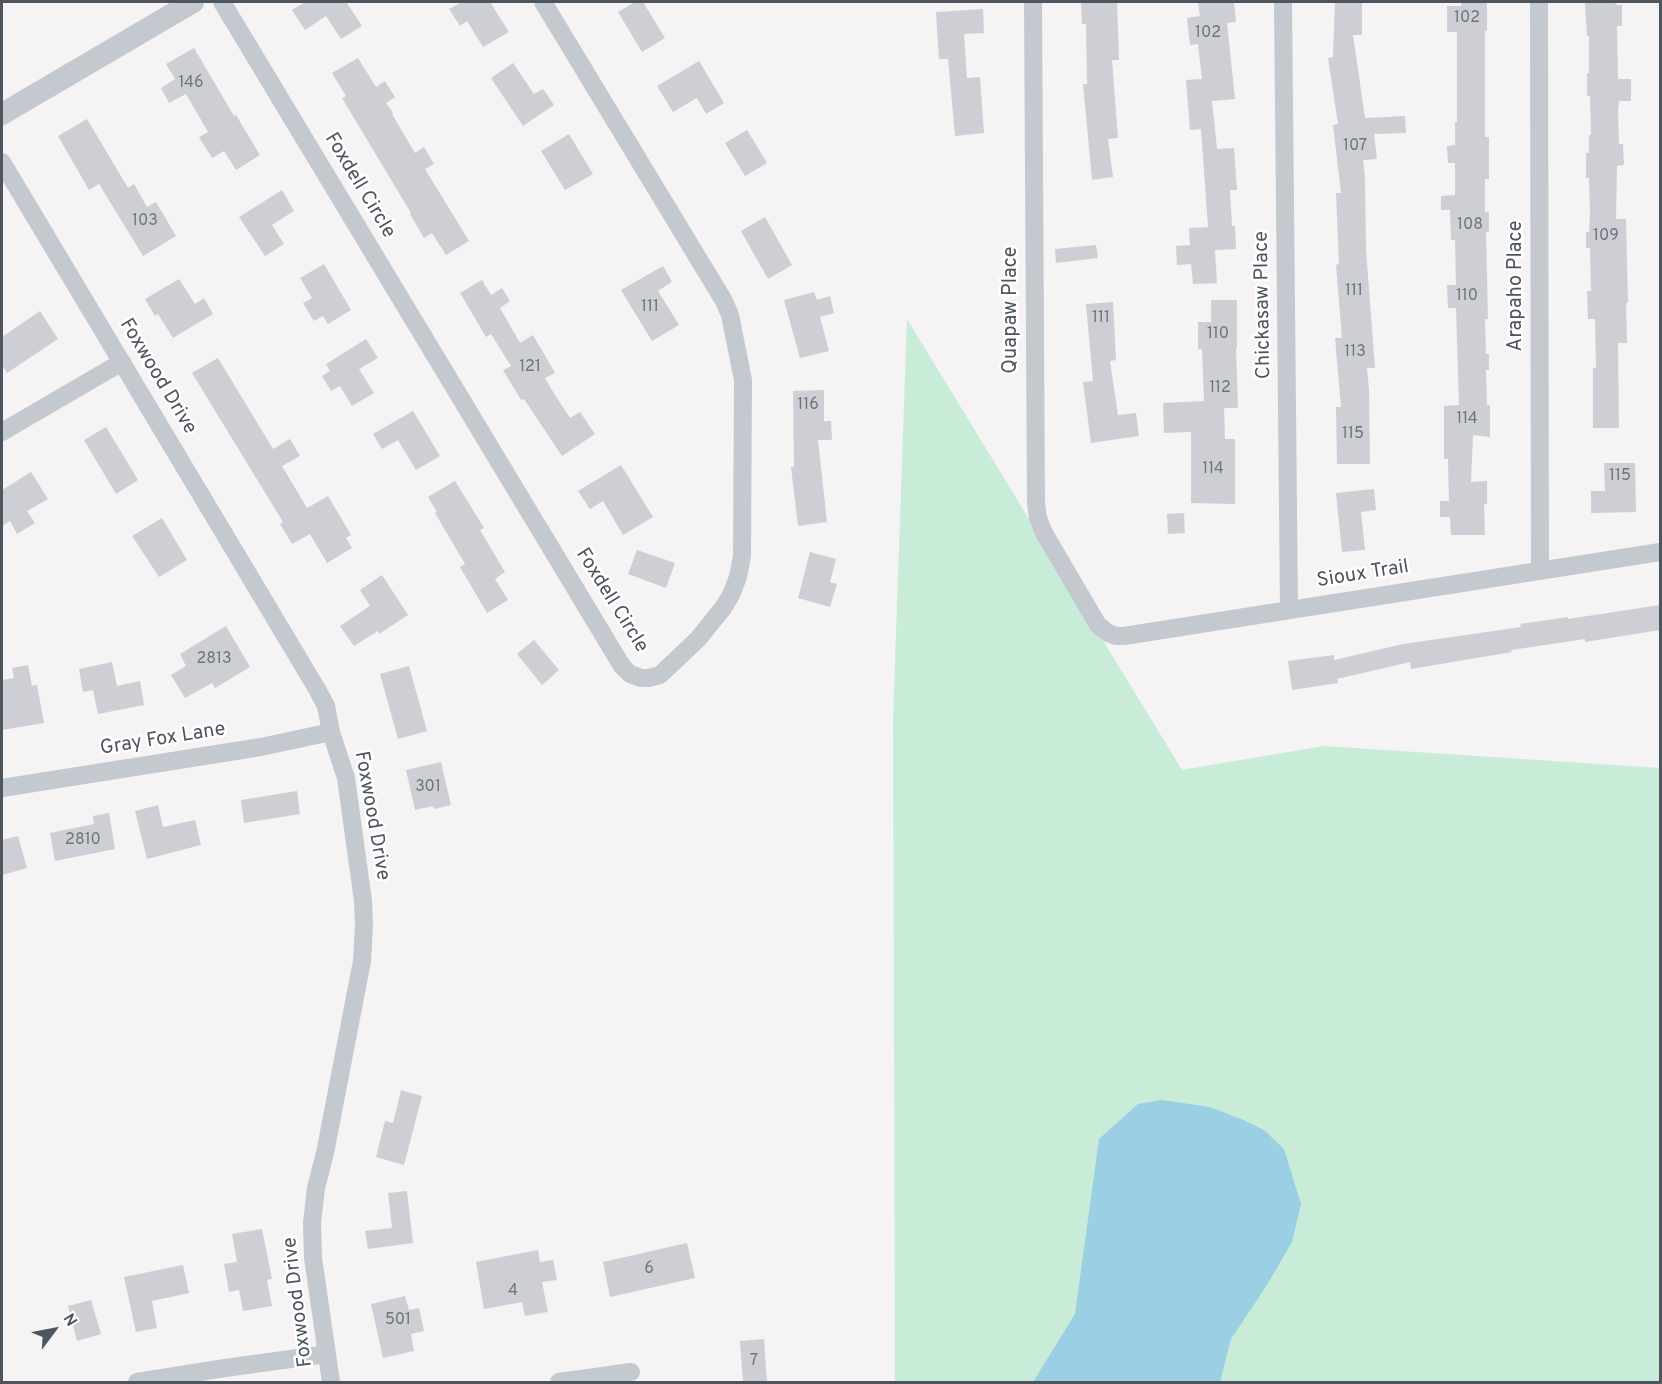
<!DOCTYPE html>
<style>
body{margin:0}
#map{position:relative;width:1662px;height:1384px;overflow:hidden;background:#f5f3f3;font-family:Overpass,sans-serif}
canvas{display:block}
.frame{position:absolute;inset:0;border:3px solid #4d555e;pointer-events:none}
.north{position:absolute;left:24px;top:1300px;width:60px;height:60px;-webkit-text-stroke:4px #fff;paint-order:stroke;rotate:58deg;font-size:16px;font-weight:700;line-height:24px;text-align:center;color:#4d555e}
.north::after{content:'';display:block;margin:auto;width:21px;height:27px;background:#4d555e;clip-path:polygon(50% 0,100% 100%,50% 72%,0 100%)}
</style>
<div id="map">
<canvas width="1662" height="1384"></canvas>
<div class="frame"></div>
<div class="north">N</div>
</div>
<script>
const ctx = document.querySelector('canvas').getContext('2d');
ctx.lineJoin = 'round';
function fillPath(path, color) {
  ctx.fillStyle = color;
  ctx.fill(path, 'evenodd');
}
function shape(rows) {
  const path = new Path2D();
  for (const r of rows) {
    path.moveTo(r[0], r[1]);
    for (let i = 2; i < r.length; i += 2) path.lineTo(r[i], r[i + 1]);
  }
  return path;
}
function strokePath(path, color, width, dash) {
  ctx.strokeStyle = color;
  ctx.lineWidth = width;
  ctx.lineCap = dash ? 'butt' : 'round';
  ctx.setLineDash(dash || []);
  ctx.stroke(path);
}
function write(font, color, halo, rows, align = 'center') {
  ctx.font = font + ' Overpass,sans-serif';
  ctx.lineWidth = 5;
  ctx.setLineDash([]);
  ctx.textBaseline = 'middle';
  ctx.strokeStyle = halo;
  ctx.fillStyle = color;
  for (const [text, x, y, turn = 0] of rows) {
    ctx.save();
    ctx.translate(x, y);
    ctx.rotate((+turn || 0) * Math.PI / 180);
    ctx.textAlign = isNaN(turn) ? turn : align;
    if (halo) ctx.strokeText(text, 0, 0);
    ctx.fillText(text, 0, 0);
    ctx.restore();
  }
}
const green = shape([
 [907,319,1182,770,1324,746,1660,768,1660,1382,895,1382,893,719]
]);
const water = shape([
 [1162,1100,1210,1107,1241,1119,1264,1130,1284,1149,1301,1204,1292,1242,1267,1285,1231,1339,1220,1382,1033,1382,1075,1314,1099,1139,1138,1104]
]);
const building = shape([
 [305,2,349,2,347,3,362,26,341,39,326,16,305,30,292,10],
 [462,2,490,2,509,32,483,47,467,21,460,26,449,9],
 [635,2,643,2,665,38,642,52,618,12],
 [1117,2,1119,60,1112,60,1118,138,1108,139,1113,177,1092,180,1083,84,1087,84,1086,24,1082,24,1081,3],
 [1215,2,1234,2,1236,22,1227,23,1235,99,1212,101,1217,149,1234,148,1237,190,1230,190,1232,226,1235,226,1236,249,1215,250,1217,283,1193,284,1191,264,1177,265,1176,246,1190,245,1189,228,1208,227,1201,129,1190,130,1186,80,1202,79,1198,44,1190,45,1187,18,1200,16,1198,3],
 [1335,2,1362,2,1362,35,1353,35,1365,118,1405,116,1406,133,1374,134,1377,159,1363,160,1365,177,1366,250,1375,368,1367,368,1369,390,1370,464,1337,464,1336,407,1341,407,1335,338,1342,338,1336,265,1339,264,1336,193,1341,193,1333,125,1338,124,1328,58,1333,57],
 [1461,2,1487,2,1487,31,1485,31,1485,137,1489,137,1489,179,1485,179,1485,212,1489,212,1489,232,1486,232,1488,319,1485,319,1486,354,1489,354,1489,370,1486,370,1487,405,1490,405,1490,437,1473,435,1471,482,1487,481,1487,504,1484,504,1485,535,1451,535,1450,517,1440,517,1440,501,1449,501,1448,462,1448,459,1444,459,1444,406,1459,405,1456,308,1448,308,1447,285,1456,285,1455,240,1451,240,1450,210,1441,210,1441,196,1455,195,1455,163,1448,163,1447,146,1455,145,1455,122,1457,122,1457,32,1447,32,1447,6,1461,6],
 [1585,2,1615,2,1616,5,1622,5,1622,26,1617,26,1618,79,1631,79,1631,101,1619,101,1618,112,1619,144,1623,144,1624,165,1617,166,1616,219,1626,219,1628,303,1626,303,1627,343,1618,343,1619,428,1593,428,1593,368,1596,368,1595,319,1588,319,1587,291,1591,291,1590,248,1586,248,1586,232,1589,232,1590,213,1589,178,1586,178,1586,153,1589,153,1589,135,1591,135,1590,96,1587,96,1587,73,1589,73,1589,36,1587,36],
 [983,9,984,33,964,34,967,78,980,77,984,133,955,136,948,59,939,59,936,12],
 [194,48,234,116,236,115,260,155,236,170,224,151,212,158,199,137,208,132,186,94,169,103,161,88,175,79,166,64],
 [358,58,376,87,385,81,395,97,386,103,393,113,392,114,415,153,424,147,434,164,425,169,469,241,446,255,432,233,424,238,410,214,411,213,342,98,346,96,332,73],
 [699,61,724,103,706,114,697,98,673,112,657,86],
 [513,63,534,94,543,89,554,105,523,126,491,78],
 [87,119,128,188,134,184,147,207,156,202,176,236,143,256,99,184,89,190,58,136],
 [747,130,767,163,745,176,725,143],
 [569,134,593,174,565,190,541,151],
 [282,190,294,211,272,225,284,244,265,256,239,217],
 [765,217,792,265,768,279,741,231],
 [1096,245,1098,258,1056,263,1055,249],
 [324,264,351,310,328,324,323,316,314,321,303,303,312,298,300,278],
 [663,266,672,282,658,291,679,325,652,341,621,290],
 [179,279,195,304,204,298,213,314,173,338,158,314,155,316,145,299],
 [482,280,491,295,502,288,510,301,500,308,520,343,533,335,555,373,545,378,555,395,570,418,580,412,595,434,562,456,524,399,521,400,503,370,511,366,491,334,486,337,460,293],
 [814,292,817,300,830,296,834,313,820,317,829,351,800,358,784,300],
 [1211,300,1237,300,1237,348,1236,348,1238,408,1224,408,1225,439,1235,439,1235,504,1191,503,1191,432,1164,433,1163,403,1204,401,1202,349,1198,349,1198,322,1211,322],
 [1113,302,1116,360,1110,361,1118,415,1136,413,1139,436,1091,443,1083,382,1093,381,1086,304],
 [40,311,58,339,7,373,2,365,2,337],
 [366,339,378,358,359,369,374,393,352,406,340,386,331,391,322,376,330,371,326,364],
 [218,358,273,449,290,439,300,456,282,466,307,508,328,496,351,535,346,538,352,548,327,563,310,534,292,544,280,524,283,522,192,373],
 [824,390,824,421,831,421,832,440,818,440,827,522,798,526,791,467,794,467,793,391],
 [413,411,440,456,416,470,398,440,382,449,373,434],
 [106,427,138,480,116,494,84,440],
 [1604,463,1635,463,1636,512,1591,513,1591,491,1605,491],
 [621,465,653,517,623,535,603,501,590,509,578,491],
 [31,472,48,499,27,511,35,523,17,534,10,521,2,526,2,490],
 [455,481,484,528,480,530,505,572,495,579,508,600,487,613,460,567,465,564,435,513,437,512,428,497],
 [1374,489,1376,510,1361,512,1365,550,1342,552,1336,493],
 [1184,513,1185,533,1168,534,1167,514],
 [162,518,187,560,159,577,132,536],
 [637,550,675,563,666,588,628,574],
 [810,552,836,559,830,582,837,584,830,607,798,598],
 [382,575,408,615,379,634,378,631,354,646,340,626,370,606,360,590],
 [1660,605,1660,630,1585,642,1585,639,1511,650,1512,652,1411,669,1410,662,1337,679,1338,683,1292,690,1288,661,1334,655,1334,660,1403,644,1521,627,1520,624,1568,617,1568,619],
 [226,626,250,667,215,688,212,683,185,698,171,675,186,666,180,654],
 [534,640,559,670,542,685,517,654],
 [112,662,117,686,140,681,144,705,98,714,93,690,83,692,79,669],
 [28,665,32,686,37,685,44,723,2,730,2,680,14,678,12,668],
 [409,666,427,731,398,739,380,674],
 [441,762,451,805,434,809,433,806,415,810,406,770],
 [297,791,300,814,244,823,241,800],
 [158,805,163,827,195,820,201,845,147,859,135,811],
 [109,813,115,849,55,861,50,833,94,824,93,816],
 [18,836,27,868,2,875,2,840],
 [401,1090,422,1096,404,1165,376,1157,385,1121,393,1123],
 [407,1191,413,1243,368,1249,365,1231,392,1228,388,1193],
 [262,1229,272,1279,267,1280,272,1306,243,1311,239,1290,229,1292,224,1264,237,1262,232,1234],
 [687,1243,695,1278,610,1297,603,1262],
 [538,1250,540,1262,553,1260,557,1280,542,1282,548,1312,525,1316,522,1302,484,1309,476,1262],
 [183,1265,189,1293,152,1301,157,1328,136,1332,124,1277],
 [405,1296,409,1310,419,1308,424,1331,411,1334,414,1351,383,1358,371,1304],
 [91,1300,101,1334,77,1341,68,1306],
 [764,1339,767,1383,743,1383,740,1341]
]);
const minor = shape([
 [222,2,622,666,630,674,641,678,649,678,660,675,698,639,723,608,731,595,738,577,742,556,743,380,730,315,724,301,543,2],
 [1033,2,1036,503,1038,518,1044,533,1098,625,1108,633,1116,636,1124,636,1660,552],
 [1283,2,1289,609],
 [1539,2,1540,571],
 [2,162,317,689,326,706,331,732,346,778,363,901,364,925,362,961,325,1153,316,1188,312,1223,313,1258,331,1382],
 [2,432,122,362],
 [2,788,261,747,331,732],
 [137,1382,225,1368,327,1354],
 [559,1382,631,1372]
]);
const tertiary = shape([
 [2,114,193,2]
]);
const numberNames = [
 ["102",1467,19],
 ["102",1208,34],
 ["146",191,84],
 ["107",1355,147],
 ["103",145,222],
 ["108",1470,226],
 ["109",1606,237],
 ["111",1354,292],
 ["110",1467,297],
 ["111",650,308],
 ["111",1101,319],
 ["110",1218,335],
 ["113",1355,353],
 ["121",530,368],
 ["112",1220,389],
 ["116",808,406],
 ["114",1467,420],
 ["115",1353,435],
 ["114",1213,470],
 ["115",1620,477],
 ["2813",214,660],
 ["301",428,788],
 ["2810",83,841],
 ["6",649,1270],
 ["4",513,1292],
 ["501",398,1321],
 ["7",754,1362]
];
const streetNames = [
 ["Foxdell Circle",359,186,59],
 ["Arapaho Place",1517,286,-90],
 ["Chickasaw Place",1264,305,-91],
 ["Quapaw Place",1012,310,-90],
 ["Foxwood Drive",157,377,59],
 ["Sioux Trail",1363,575,-9],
 ["Foxdell Circle",611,601,58],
 ["Gray Fox Lane",163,740,-9],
 ["Foxwood Drive",371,816,80],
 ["Foxwood Drive",299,1302,-97]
];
fillPath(green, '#c8ecd8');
fillPath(water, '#9bcfe3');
fillPath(building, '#cdcfd4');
strokePath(minor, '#c3c9cf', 18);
strokePath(tertiary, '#c3c9cf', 22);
write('16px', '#6d747c', null, numberNames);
write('20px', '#4d555e', '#fff', streetNames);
</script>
